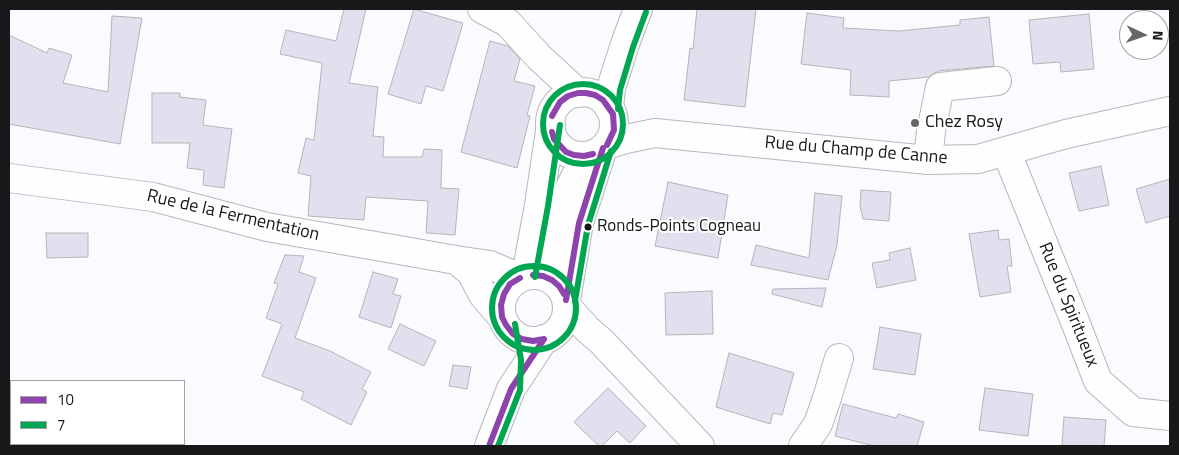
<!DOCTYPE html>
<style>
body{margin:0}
#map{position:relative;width:1179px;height:455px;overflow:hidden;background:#fafbfe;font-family:"Titillium Web",sans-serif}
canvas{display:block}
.frame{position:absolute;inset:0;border:10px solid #17181a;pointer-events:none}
.legend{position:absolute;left:10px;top:380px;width:175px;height:65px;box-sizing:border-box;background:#fff;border:1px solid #a2a3a3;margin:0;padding:6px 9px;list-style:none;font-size:15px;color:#17181a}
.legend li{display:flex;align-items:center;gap:10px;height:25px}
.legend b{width:25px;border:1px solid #a2a3a3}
.north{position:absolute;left:1119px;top:10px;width:50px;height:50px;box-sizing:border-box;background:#fff;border:1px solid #a2a3a3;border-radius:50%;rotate:93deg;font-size:14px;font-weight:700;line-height:20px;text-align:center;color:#17181a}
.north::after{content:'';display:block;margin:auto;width:18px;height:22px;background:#66676a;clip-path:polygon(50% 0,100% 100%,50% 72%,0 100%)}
</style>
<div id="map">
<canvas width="1179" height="455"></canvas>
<div class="frame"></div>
<ul class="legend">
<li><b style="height:6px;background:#8e44ad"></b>10</li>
<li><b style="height:6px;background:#00a651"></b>7</li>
</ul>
<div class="north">N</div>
</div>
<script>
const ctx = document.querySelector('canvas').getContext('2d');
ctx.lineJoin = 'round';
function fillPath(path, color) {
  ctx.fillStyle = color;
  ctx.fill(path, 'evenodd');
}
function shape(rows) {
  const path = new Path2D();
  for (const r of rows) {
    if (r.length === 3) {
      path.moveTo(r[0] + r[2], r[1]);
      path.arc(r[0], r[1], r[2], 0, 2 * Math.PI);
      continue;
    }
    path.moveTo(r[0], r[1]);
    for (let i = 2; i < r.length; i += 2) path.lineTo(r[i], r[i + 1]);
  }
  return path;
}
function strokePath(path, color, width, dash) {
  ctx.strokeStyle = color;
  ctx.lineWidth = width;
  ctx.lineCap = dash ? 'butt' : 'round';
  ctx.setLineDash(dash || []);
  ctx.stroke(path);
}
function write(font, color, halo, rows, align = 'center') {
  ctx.font = font + ' "Titillium Web",sans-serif';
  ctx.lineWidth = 4;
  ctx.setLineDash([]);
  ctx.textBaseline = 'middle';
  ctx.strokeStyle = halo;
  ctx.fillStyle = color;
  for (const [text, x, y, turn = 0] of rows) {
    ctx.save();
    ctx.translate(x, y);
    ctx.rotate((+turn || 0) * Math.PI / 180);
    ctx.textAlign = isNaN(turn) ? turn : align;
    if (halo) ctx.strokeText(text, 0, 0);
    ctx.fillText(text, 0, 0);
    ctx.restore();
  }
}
const building = shape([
 [344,9,366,9,349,83,378,87,373,136,384,137,383,157,422,157,424,149,442,150,441,188,459,189,455,235,426,233,428,201,366,197,364,220,308,216,311,176,298,173,306,138,314,140,322,63,280,54,286,30,336,41,344,9],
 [414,9,463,23,443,91,426,86,421,104,388,94,414,9],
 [697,9,756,9,745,107,684,100,690,48,693,49,697,9],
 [807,13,844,18,843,28,899,31,960,25,960,20,989,17,994,66,938,71,929,77,889,81,889,97,850,95,851,70,801,64,807,13],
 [1089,14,1094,69,1061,72,1060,62,1033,64,1029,20,1089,14],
 [112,16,142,18,120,144,9,124,9,35,47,53,49,48,72,55,63,83,108,92,112,16],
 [490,41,508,46,520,59,514,81,535,86,527,115,530,116,517,168,461,152,490,41],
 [152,93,180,93,180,97,206,100,203,125,232,129,224,188,203,185,204,170,187,168,190,143,152,143,152,93],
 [1101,166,1109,205,1079,211,1069,173,1101,166],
 [1170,179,1170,216,1146,223,1136,189,1170,179],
 [668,182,728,195,718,258,655,246,668,182],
 [861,190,891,192,889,221,863,219,860,206,861,190],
 [815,193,842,196,837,245,828,280,751,265,756,245,809,258,815,193],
 [998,230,999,240,1009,239,1012,266,1007,266,1011,292,980,297,969,234,998,230],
 [46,233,88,233,88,257,47,258,46,233],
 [910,248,916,280,877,288,872,263,890,260,889,253,910,248],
 [285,255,304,256,299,272,316,278,295,338,330,351,371,372,362,389,367,392,351,425,301,399,304,392,262,376,282,324,266,318,278,284,274,283,285,255],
 [373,272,398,279,393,294,401,296,391,328,359,317,373,272],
 [826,288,822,307,772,294,773,289,826,288],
 [712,291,713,334,666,335,665,293,712,291],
 [400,324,436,341,424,366,388,349,400,324],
 [880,327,921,334,915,375,873,369,880,327],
 [729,353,794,373,782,415,773,413,770,424,716,407,729,353],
 [453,365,471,367,467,389,449,386,453,365],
 [608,388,646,426,630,443,617,431,602,446,599,446,574,422,608,388],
 [985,388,1033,394,1028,436,979,430,985,388],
 [843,404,896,418,898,414,924,422,917,446,874,446,835,436,843,404],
 [1064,417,1106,420,1104,446,1062,446,1064,417]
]);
const minor = shape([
 [482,9,508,23,539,57,578,93],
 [582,124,32],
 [609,108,611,88,625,44,638,9],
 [607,145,626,139,655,133,928,160,978,159,1066,134,1170,111],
 [1006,151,1076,324,1098,381,1133,412,1170,416],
 [928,160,931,131,940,87,997,81],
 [9,178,153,197,267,227,456,260,490,265,520,278],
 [456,260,471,272,483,295,502,317],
 [526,275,539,205,551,124],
 [534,308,33],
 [559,284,555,264,556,242,566,196,576,175,592,156],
 [566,300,579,223,603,148],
 [567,307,587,329,602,342,700,446],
 [489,446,511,389,544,339],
 [803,446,818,424,827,398,839,358]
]);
const bus1 = shape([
 [552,116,560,102,568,96,578,93,586,93,595,95,603,100,613,114,614,130,607,145],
 [552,132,554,139,566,152,574,155,584,156,593,154],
 [533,275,543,276,552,280,559,286,564,294],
 [520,278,510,284,504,294,501,305,502,317,506,325,513,334,522,339,533,341,544,339],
 [566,300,579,223,603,148],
 [489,446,511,389,544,339]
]);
const bus2 = shape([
 [583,124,40],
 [618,109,620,90,633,47,646,12],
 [534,308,42],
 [535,277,548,206,560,125],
 [575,301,588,225,611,151],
 [498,446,520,390,521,360,515,324]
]);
const markers = [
 [915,123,5,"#66676a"],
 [588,227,4.5,"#17181a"]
];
const busNames = [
 ["Ronds-Points Cogneau",597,227]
];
const poiNames = [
 ["Chez Rosy",925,123]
];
const streetNames = [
 ["Rue du Champ de Canne",856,151,5],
 ["Rue de la Fermentation",233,216,13],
 ["Rue du Spiritueux",1068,305,68]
];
fillPath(building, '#e2e0ee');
strokePath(building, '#b4b5b6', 1);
strokePath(minor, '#b8b8bb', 30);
strokePath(minor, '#fefeff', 28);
strokePath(bus1, '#8e44ad', 6);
strokePath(bus2, '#00a651', 6);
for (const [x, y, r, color] of markers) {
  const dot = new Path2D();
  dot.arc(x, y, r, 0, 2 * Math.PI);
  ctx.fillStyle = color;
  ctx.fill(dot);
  strokePath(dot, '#fff', 2);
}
write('17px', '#17181a', '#fff', busNames, 'left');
write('18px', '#17181a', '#fff', poiNames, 'left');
write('18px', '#17181a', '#fff', streetNames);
</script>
